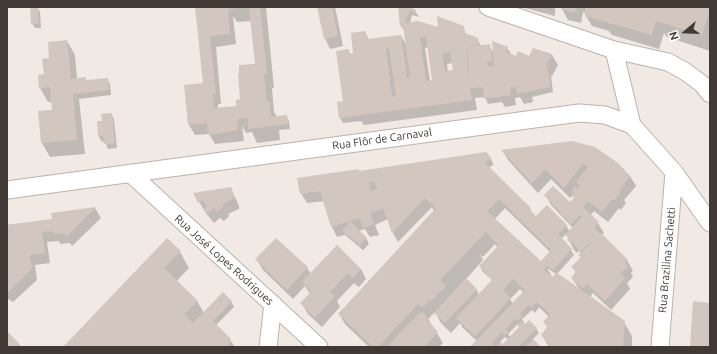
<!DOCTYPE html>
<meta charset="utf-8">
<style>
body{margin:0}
#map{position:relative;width:717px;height:354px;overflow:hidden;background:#f0e9e4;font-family:Ubuntu,sans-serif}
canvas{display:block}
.frame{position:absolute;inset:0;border:8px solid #413935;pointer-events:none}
.north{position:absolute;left:665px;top:12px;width:40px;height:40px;-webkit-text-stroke:3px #fff;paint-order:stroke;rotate:251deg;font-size:11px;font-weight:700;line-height:16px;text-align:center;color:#413935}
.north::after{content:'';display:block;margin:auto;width:14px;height:18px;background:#413935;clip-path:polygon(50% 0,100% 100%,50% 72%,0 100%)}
</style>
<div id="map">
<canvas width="717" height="354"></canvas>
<div class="frame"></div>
<div class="north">N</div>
</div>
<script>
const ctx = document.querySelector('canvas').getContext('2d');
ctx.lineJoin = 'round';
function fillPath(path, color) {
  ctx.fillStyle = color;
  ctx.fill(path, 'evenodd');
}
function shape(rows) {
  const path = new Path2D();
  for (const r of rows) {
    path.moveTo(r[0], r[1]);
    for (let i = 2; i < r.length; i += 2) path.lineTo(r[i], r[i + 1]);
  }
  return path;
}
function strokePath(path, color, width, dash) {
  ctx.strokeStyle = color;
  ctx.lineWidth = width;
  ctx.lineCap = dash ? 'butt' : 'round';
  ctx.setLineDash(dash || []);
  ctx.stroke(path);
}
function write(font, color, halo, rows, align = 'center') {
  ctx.font = font + ' Ubuntu,sans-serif';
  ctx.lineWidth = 4;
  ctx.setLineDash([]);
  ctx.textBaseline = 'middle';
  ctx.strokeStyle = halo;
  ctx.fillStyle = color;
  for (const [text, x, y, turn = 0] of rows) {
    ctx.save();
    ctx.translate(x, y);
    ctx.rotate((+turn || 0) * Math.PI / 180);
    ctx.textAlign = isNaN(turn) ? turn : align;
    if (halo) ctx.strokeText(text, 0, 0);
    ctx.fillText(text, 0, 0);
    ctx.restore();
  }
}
const shadow = shape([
 [37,7,40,12,41,28,35,28,32,23],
 [196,7,266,7,274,88,272,88,274,112,277,117,286,116,289,121,290,129,279,130,280,140,257,143,252,132,246,133,242,126,244,141,215,144,209,134,195,135,189,125,204,84],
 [233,16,237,22,252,21,256,65,241,100,235,107,218,108,218,104,221,104,216,47,236,44],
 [318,7,335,7,343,46,330,49,325,38],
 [399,7,408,7,415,11,419,17,412,15,410,23,438,28,463,27,466,35,477,38,481,46,489,45,494,54,507,48,512,55,517,57,530,57,534,49,552,55,558,65,552,76,551,76,553,92,532,97,533,102,524,104,520,97,515,98,516,105,505,107,502,102,488,104,485,97,475,98,477,110,364,125,361,121,343,123,340,118,345,102,348,50,351,55,355,54,365,32,369,40,401,36,407,46,405,31,401,26],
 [428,47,433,81,430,81,425,48],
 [453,63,454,71,448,72,447,64],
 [521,7,555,7,555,16],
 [562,7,710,7,710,51,667,37,664,33,659,49,612,35,609,31,592,26,586,16,586,13,583,12,581,23,568,20,562,9],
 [67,41,75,55,77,79,86,81,107,79,110,84,111,95,79,99,85,154,50,157,42,143,53,111,52,102,48,102,40,88,39,76,45,75,50,59],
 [111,114,114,119,117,148,108,149,105,141,102,142,99,137,103,122],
 [572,142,630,176,636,186,624,200,626,203,621,210,619,208,608,222,594,211,591,215,598,223,604,233,602,235,627,260,633,271,631,273,633,277,627,283,630,289,611,310,593,293,590,297,624,322,632,336,632,347,549,347,542,335,548,328,544,322,549,317,539,307,535,313,532,310,522,319,525,325,536,328,539,333,532,340,538,347,471,347,477,341,463,328,460,323,451,333,441,323,435,312,428,319,443,343,439,347,369,347,345,324,339,314,434,212,432,207,398,242,393,233,388,219,375,225,379,235,370,237,365,229,358,231,366,238,369,244,363,250,345,235,337,237,332,227,324,201,307,203,301,193,359,172,490,157,493,163,493,165,489,168,530,209,534,216,566,225,570,232,573,228,551,205,546,195,570,203,575,199,573,195,570,198,551,179,538,193,508,160,503,151],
 [505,208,550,252,541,262,494,220],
 [566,234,574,250,577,253,579,251,581,254,580,255,581,258,573,267,576,273,572,278,579,289,557,274,574,255,571,250,561,239],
 [495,244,498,248,480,266,483,272,493,281,479,295,476,289,466,279,483,260,480,254,483,257],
 [547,268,556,274,553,278],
 [520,289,524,293,513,304,510,299],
 [518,324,520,328,511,338,508,334],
 [505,337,509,340,503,345,500,342],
 [230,188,236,199,239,206,239,209,228,214,229,216,224,221,220,218,214,223,205,212,195,194],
 [95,208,101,218,72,246,70,243,60,244,59,241,47,242,50,263,35,265,37,280,13,302,8,299,7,298,7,225,53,220,52,214],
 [180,252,189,268,176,282,197,301,204,313,231,301,234,307,216,325,230,340,235,347,64,347],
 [257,260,307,268,311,274,361,269,366,279,359,287,354,283,337,301,340,307,322,327,308,314,302,304,310,294,305,286,293,299,263,270]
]);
const building = shape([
 [30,7,38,7,39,23,31,24],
 [195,7,237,7,237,8,228,9,230,34,210,36,216,94,213,94,214,108,236,106,236,100,240,99,238,74,239,74,239,65,255,64,249,7,260,7,267,74,264,74,267,102,270,102,271,117,287,115,288,124,248,129,248,118,237,119,238,130,208,135,207,123,188,125,184,85,203,83],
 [317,7,332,7,338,36,324,39],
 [398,7,411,7,416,10,416,13,410,10,405,23,418,21,438,27,437,16,464,26,465,33,478,38,479,44,466,47,490,44,492,61,487,61,488,67,494,66,496,86,492,41,508,47,506,52,516,56,518,51,529,56,533,48,552,54,546,66,547,66,551,87,517,94,516,87,510,87,511,95,484,99,483,87,470,88,472,100,339,118,337,102,343,101,336,51,349,49,349,54,353,53,351,33,365,31,367,39,401,35,407,78,410,77,403,25,400,26],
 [426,37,432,80,426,81,420,38],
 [389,48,396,96,392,97,386,49],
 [467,50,470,84,466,51],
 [450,52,453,70,445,71,442,54],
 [561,7,577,7,575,13,561,9],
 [585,7,710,7,710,18,707,17,702,35,656,21,652,35,585,16],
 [67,40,71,79,86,77,86,80,108,78,109,90,73,94,77,140,41,143,38,111,52,110,50,87,39,88,38,75,44,74,42,59,49,58,48,42],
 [112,113,115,143,104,144,103,136,98,137,97,121,102,121,101,114],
 [572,141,595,147,618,163,630,176,619,190,621,192,614,200,612,199,602,212,588,201,583,207,599,222,594,228,600,234,601,233,628,260,625,263,628,266,621,273,625,278,605,301,587,284,583,289,571,278,576,271,571,267,581,257,578,255,589,245,588,244,580,252,573,242,571,243,567,240,569,238,565,235,582,217,580,215,571,224,544,195,553,186,570,202,574,198,572,195,574,192,572,190,575,186,577,189,580,186,576,182,588,167,583,164,564,188,545,169,532,183,501,150],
 [486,152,491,157,490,158,491,159,485,163,531,208,530,210,536,216,547,205,567,225,558,234,572,249,553,270,547,266,544,270,553,277,556,272,625,321,623,347,551,347,541,335,548,326,543,322,550,314,537,302,531,308,528,305,520,314,522,317,518,321,515,319,505,329,508,331,505,335,502,332,491,343,494,346,493,347,470,347,525,290,513,279,503,290,511,298,475,336,456,318,492,280,479,266,499,245,486,232,440,280,446,286,431,301,430,299,422,308,418,304,378,347,373,347,338,314,436,208,425,198,392,233,383,208,370,214,374,224,363,228,360,218,331,227,320,191,300,194,297,178,359,169,359,171],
 [374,181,377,189,371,191,369,183],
 [499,199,551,250,541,261,487,211],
 [231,187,234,195,233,199,222,204,224,206,217,212,214,208,208,213,203,210,207,206,202,200,198,203,193,193],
 [96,207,66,237,65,233,54,234,53,231,42,232,45,253,30,255,32,269,7,293,7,225,52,219,51,213],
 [350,221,367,238,360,245,342,231],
 [167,238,181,251,164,268,198,301,184,314,193,323,223,292,232,301,213,321,231,339,229,342,229,347,63,347],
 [276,238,308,267,287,290,255,259],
 [337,245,361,269,353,278,348,273,330,292,335,296,315,318,300,303,311,292,302,282],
 [466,278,477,289,445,323,434,313],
 [693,301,710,303,710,347,690,347],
 [423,312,428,318,426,320,428,322,428,321,438,332,424,347,387,347,419,313,420,314],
 [529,320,537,328,518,347,496,347,501,342,503,344,519,327,518,325,521,321,524,325],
 [7,331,22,347,7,347],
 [533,339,541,347,525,347]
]);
const minor = shape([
 [488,7,614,50,632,125],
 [614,50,668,62,686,72,702,84,710,94],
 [130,173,319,347],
 [7,190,579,113,605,115,632,125,674,172,710,223],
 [268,347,273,304],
 [660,347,674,172]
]);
const streetNames = [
 ["Rua Flôr de Carnaval",382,139,-8],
 ["Rua José Lopes Rodrigues",224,260,42],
 ["Rua Brazilina Sachetti",667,260,-85]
];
fillPath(shadow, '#0003');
fillPath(building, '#d3c6be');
strokePath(minor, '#bdb2ab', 19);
strokePath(minor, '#fff', 17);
write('11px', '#413935', '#fff', streetNames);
</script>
